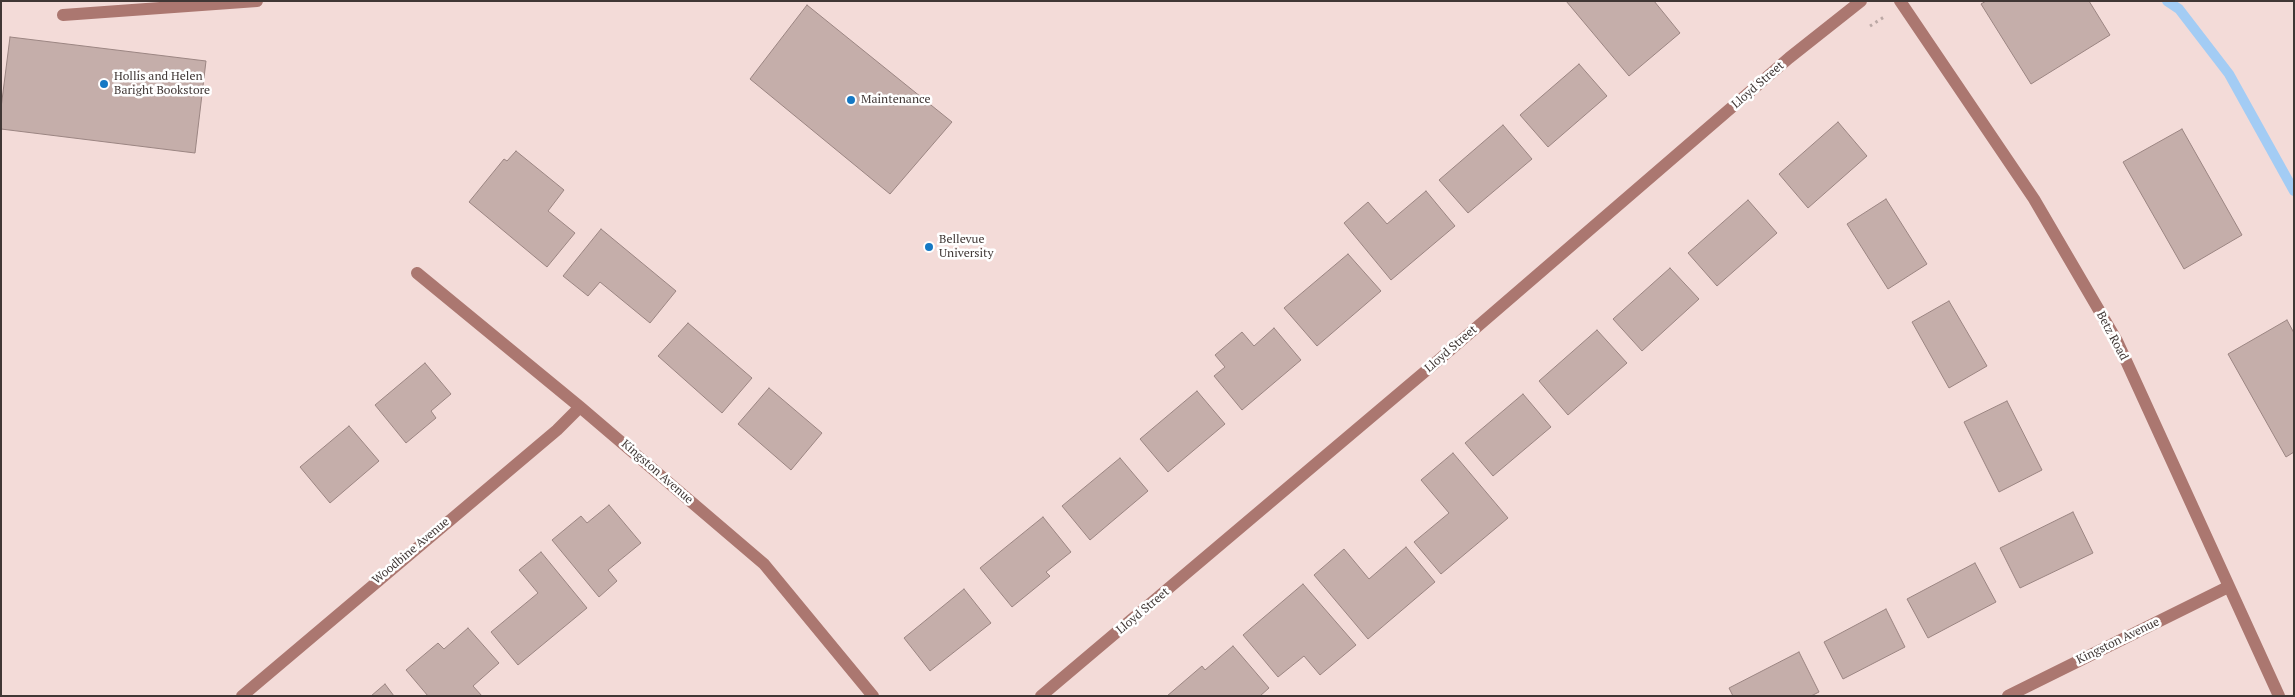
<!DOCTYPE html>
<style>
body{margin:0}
#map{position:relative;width:2295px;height:697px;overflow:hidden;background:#f3dbd8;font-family:"PT Serif",serif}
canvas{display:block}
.frame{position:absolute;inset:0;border:2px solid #403735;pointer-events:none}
</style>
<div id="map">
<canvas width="2295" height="697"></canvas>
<div class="frame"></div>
</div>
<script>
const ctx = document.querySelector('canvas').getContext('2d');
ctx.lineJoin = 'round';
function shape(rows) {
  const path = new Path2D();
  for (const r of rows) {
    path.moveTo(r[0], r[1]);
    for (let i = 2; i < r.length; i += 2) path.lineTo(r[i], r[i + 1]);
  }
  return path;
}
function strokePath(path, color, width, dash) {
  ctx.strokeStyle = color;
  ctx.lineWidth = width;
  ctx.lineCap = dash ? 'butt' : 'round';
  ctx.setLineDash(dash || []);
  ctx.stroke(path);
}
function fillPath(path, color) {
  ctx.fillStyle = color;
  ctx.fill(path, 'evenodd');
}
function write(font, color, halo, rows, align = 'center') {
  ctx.font = font + ' "PT Serif",serif';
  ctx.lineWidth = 5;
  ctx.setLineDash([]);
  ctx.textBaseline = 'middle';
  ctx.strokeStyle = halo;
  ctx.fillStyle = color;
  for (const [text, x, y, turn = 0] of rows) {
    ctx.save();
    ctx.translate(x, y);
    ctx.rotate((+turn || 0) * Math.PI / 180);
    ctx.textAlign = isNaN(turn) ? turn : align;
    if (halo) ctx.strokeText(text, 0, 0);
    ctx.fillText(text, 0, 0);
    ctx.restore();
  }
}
const stream = shape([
 [2167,1,2179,9,2229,74,2294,191]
]);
const building = shape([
 [1566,1,1654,1,1680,33,1629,76,1566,1],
 [1986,1,2089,1,2110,35,2031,84,1981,4,1986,1],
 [807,5,952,122,890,194,750,79,807,5],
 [10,37,206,61,195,153,1,129,1,108,10,37],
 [1579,64,1607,96,1548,147,1520,115,1579,64],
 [1838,122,1867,156,1808,208,1779,174,1838,122],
 [1503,125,1532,159,1468,213,1439,180,1503,125],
 [2182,129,2242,235,2184,269,2123,162,2182,129],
 [516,151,564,190,548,211,575,233,547,267,469,202,504,159,507,161,516,151],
 [1426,191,1455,226,1391,280,1344,223,1368,202,1387,224,1426,191],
 [1886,199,1927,264,1888,289,1847,224,1886,199],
 [1748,200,1777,233,1717,286,1688,253,1748,200],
 [601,229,676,291,650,323,600,282,588,296,563,276,601,229],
 [1348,254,1381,291,1317,346,1284,308,1348,254],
 [1670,268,1699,299,1642,351,1613,319,1670,268],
 [1949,301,1987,366,1949,388,1912,322,1949,301],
 [2287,320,2294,333,2294,452,2286,457,2228,354,2287,320],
 [688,323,752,378,722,413,658,356,688,323],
 [1274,328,1301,360,1242,410,1214,376,1225,367,1215,355,1242,332,1254,346,1274,328],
 [1597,330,1627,363,1568,415,1539,381,1597,330],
 [425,363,451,394,431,411,436,418,406,443,375,405,425,363],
 [769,388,822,433,791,470,738,424,769,388],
 [1197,391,1225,424,1168,472,1140,439,1197,391],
 [1523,394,1551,427,1493,476,1465,443,1523,394],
 [2007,401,2042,470,1999,492,1964,422,2007,401],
 [349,426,379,461,330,503,300,467,349,426],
 [1453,453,1508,518,1441,574,1414,542,1449,513,1421,480,1453,453],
 [1120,458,1148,491,1090,540,1062,506,1120,458],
 [609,505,641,543,608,570,617,581,599,597,552,540,581,516,587,523,609,505],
 [2073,512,2093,553,2020,588,2000,548,2073,512],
 [1043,517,1071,552,1046,572,1050,576,1012,607,980,568,1043,517],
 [1406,547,1435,582,1368,639,1314,575,1344,549,1369,579,1406,547],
 [541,552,587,608,518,665,491,632,538,593,519,570,541,552],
 [1975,563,1996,602,1928,638,1907,599,1975,563],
 [1303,584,1356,645,1320,675,1304,656,1278,677,1243,635,1303,584],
 [964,589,991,623,930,671,904,638,964,589],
 [1886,609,1905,647,1843,679,1824,642,1886,609],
 [468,628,499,663,473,686,482,696,428,696,406,670,438,643,444,649,468,628],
 [1233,646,1269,688,1260,696,1167,696,1202,666,1205,670,1233,646],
 [1799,652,1819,692,1811,696,1733,696,1729,688,1799,652],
 [385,684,394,696,371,696,385,684]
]);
const path = shape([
 [1870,26,1884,17]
]);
const minor = shape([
 [1900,1,2034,199,2117,341,2279,696],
 [63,15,257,1],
 [417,273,580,407,764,564,873,696],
 [242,696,557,430,580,407],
 [1041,696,1434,364,1789,58,1861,1],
 [2008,696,2228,587]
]);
const markers = [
 [104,84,5,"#1578c4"],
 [851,100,5,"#1578c4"],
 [929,247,5,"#1578c4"]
];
const poiNames = [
 ["Hollis and Helen",114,77],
 ["Baright Bookstore",114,91],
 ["Maintenance",861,100],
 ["Bellevue",939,240],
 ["University",939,254]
];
const streetNames = [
 ["Lloyd Street",1758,85,-41],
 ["Betz Road",2112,336,62],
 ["Lloyd Street",1451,349,-41],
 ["Kingston Avenue",657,472,41],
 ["Woodbine Avenue",411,551,-40],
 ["Lloyd Street",1143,611,-40],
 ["Kingston Avenue",2118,641,-26]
];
strokePath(stream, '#a3ccf4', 10);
fillPath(building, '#c5aeaa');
strokePath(building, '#9b8582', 1);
strokePath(path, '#bba8a5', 3, [2.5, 4]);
strokePath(minor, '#ab7770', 12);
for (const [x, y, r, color] of markers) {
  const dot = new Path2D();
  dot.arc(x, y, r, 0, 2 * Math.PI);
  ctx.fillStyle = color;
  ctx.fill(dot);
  strokePath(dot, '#fff', 2);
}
write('12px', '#403735', '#fff', poiNames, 'left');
write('12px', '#403735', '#fff', streetNames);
</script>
